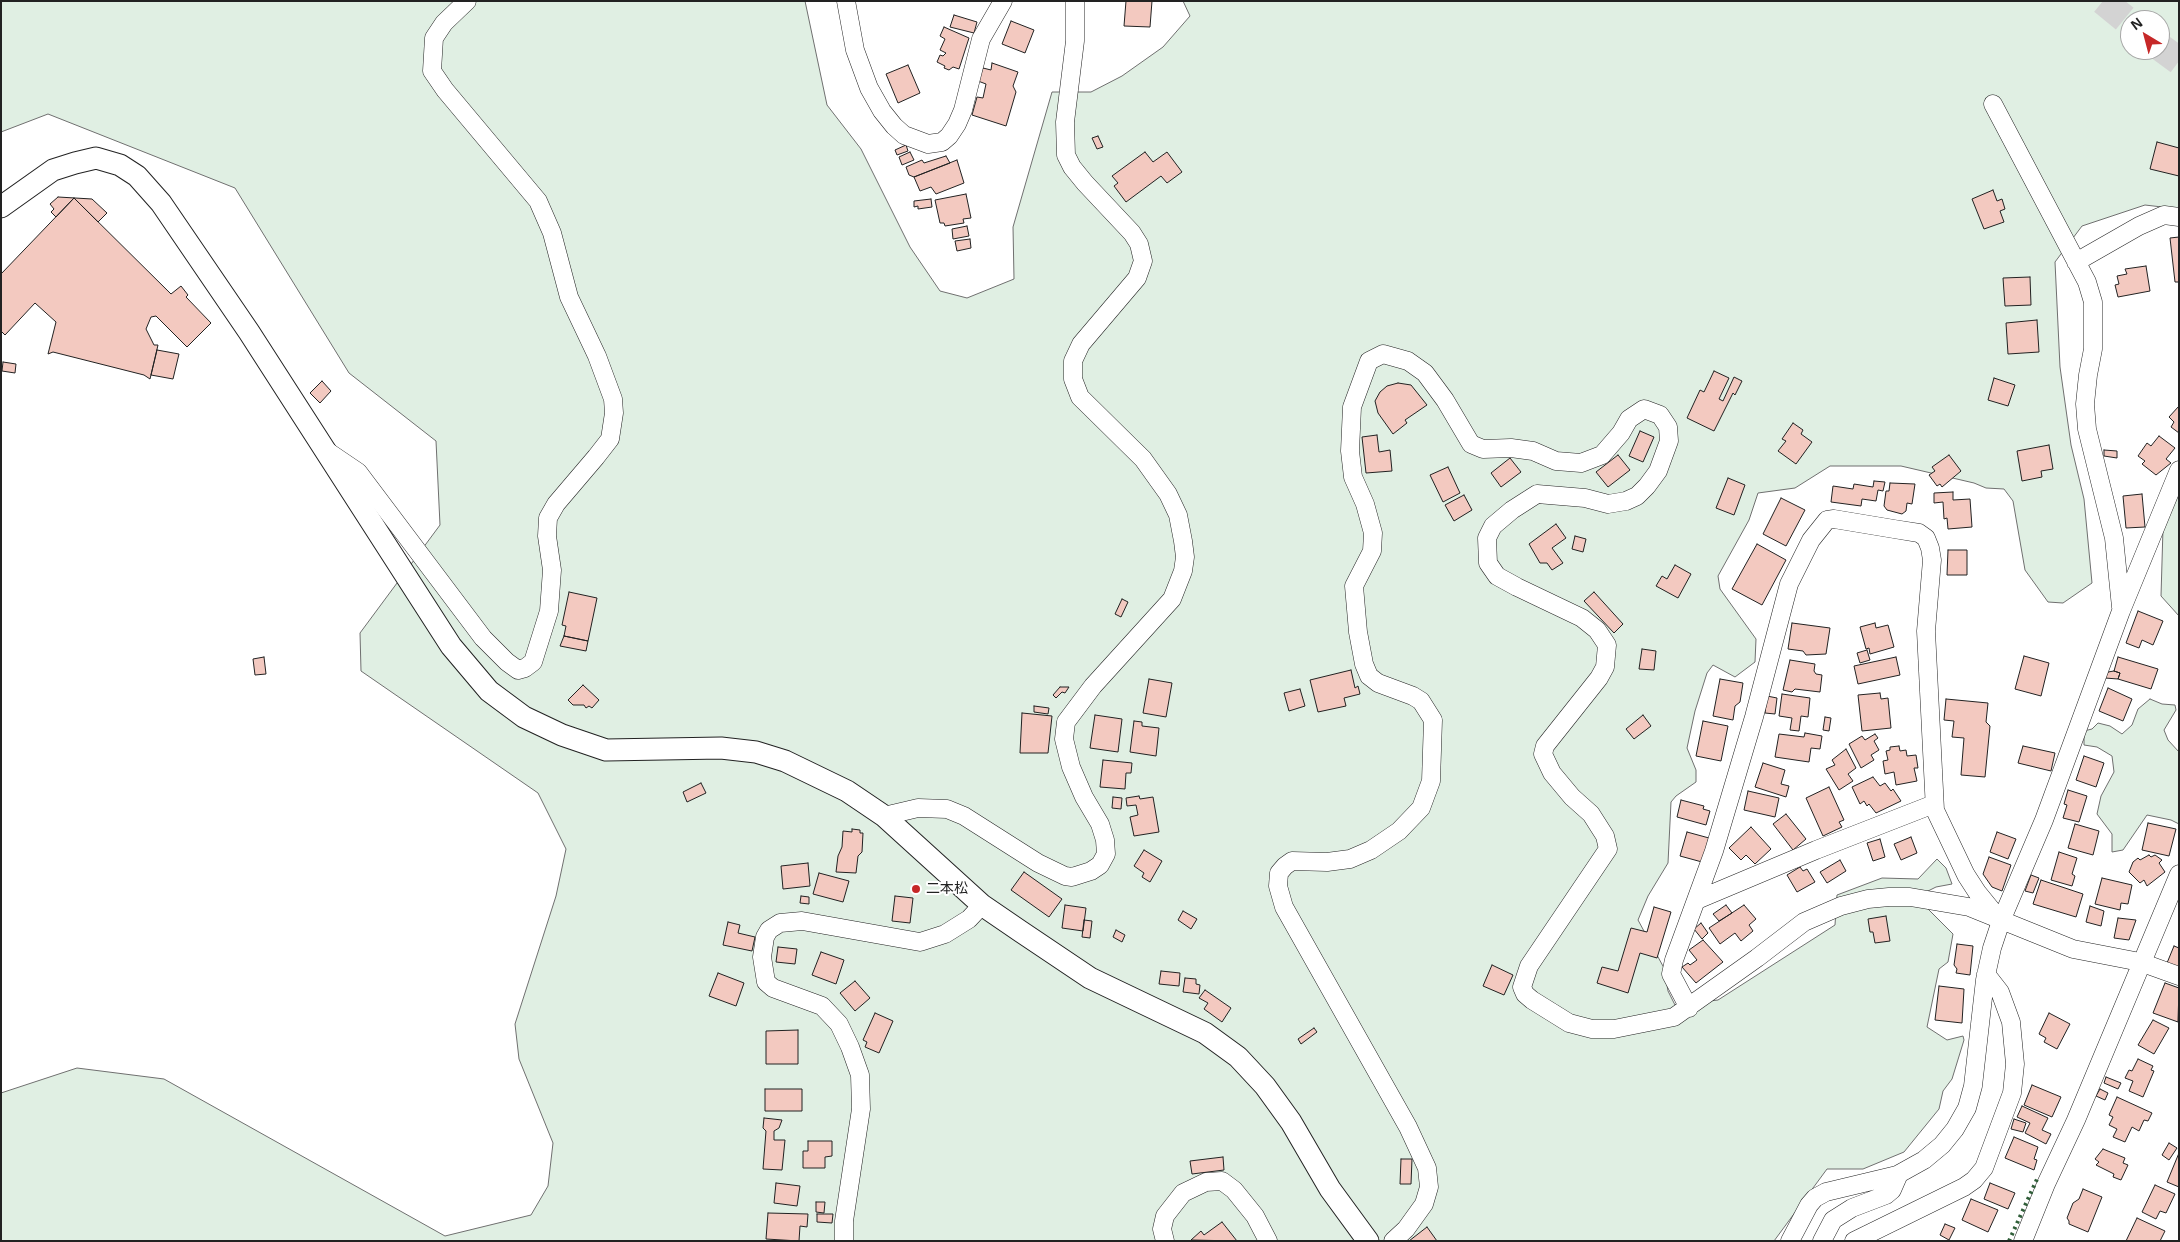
<!DOCTYPE html>
<meta charset="utf-8">
<style>
body{margin:0}
#map{position:relative;width:2180px;height:1242px;overflow:hidden;background:#fff;font-family:Arial,sans-serif}
canvas{display:block}
.frame{position:absolute;inset:0;border:2px solid #222;pointer-events:none}
.north{position:absolute;left:2120px;top:10px;width:50px;height:50px;box-sizing:border-box;background:#fff;border:1px solid #a7a7a7;border-radius:50%;rotate:323deg;font-size:14px;font-weight:700;line-height:20px;text-align:center;color:#222}
.north::after{content:'';display:block;margin:auto;width:18px;height:22px;background:#c62828;clip-path:polygon(50% 0,100% 100%,50% 72%,0 100%)}
</style>
<div id="map">
<canvas width="2180" height="1242"></canvas>
<div class="frame"></div>
<div class="north">N</div>
</div>
<script>
const ctx = document.querySelector('canvas').getContext('2d');
ctx.lineJoin = 'round';
function fillPath(path, color) {
  ctx.fillStyle = color;
  ctx.fill(path, 'evenodd');
}
function shape(rows) {
  const path = new Path2D();
  for (const r of rows) {
    path.moveTo(r[0], r[1]);
    for (let i = 2; i < r.length; i += 2) path.lineTo(r[i], r[i + 1]);
  }
  return path;
}
function strokePath(path, color, width, dash) {
  ctx.strokeStyle = color;
  ctx.lineWidth = width;
  ctx.lineCap = dash ? 'butt' : 'round';
  ctx.setLineDash(dash || []);
  ctx.stroke(path);
}
function write(font, color, halo, rows, align = 'center') {
  ctx.font = font + ' Arial,"Noto Sans JP",sans-serif';
  ctx.lineWidth = 4;
  ctx.setLineDash([]);
  ctx.textBaseline = 'middle';
  ctx.strokeStyle = halo;
  ctx.fillStyle = color;
  for (const [text, x, y, turn = 0] of rows) {
    ctx.save();
    ctx.translate(x, y);
    ctx.rotate((+turn || 0) * Math.PI / 180);
    ctx.textAlign = isNaN(turn) ? turn : align;
    if (halo) ctx.strokeText(text, 0, 0);
    ctx.fillText(text, 0, 0);
    ctx.restore();
  }
}
const green = shape([
 [1,1,805,1,827,105,861,149,910,247,940,291,967,298,1014,279,1013,227,1052,92,1091,92,1122,76,1163,47,1190,16,1183,1,2179,1,2179,209,2145,205,2082,226,2055,262,2060,367,2071,445,2084,499,2092,583,2063,603,2048,602,2025,570,2013,501,2004,489,1986,488,1974,483,1901,466,1830,466,1795,488,1758,493,1749,520,1718,576,1720,589,1756,639,1755,662,1735,677,1713,665,1707,673,1695,711,1687,748,1696,770,1696,782,1676,796,1671,802,1668,863,1648,896,1638,920,1664,968,1668,991,1675,1005,1718,1000,1835,925,1837,895,1882,878,1918,879,1937,859,1946,868,1952,884,1936,887,1926,892,1923,904,1953,934,1948,962,1939,969,1927,1027,1947,1040,1963,1036,1964,1040,1952,1079,1943,1091,1939,1109,1904,1152,1863,1169,1827,1169,1774,1241,1,1241,1,1093,77,1068,164,1079,445,1236,531,1215,548,1186,553,1143,519,1059,515,1024,556,896,566,849,538,793,361,671,360,633,440,525,436,441,349,373,235,188,48,114,1,132,1,1],
 [2130,20,2160,20,2160,50,2130,50,2130,20],
 [2179,493,2179,616,2161,596,2163,528,2179,493],
 [2150,699,2162,704,2175,705,2176,710,2164,730,2168,740,2179,752,2179,824,2171,820,2147,815,2123,850,2112,852,2112,834,2097,814,2101,796,2114,772,2112,756,2097,747,2084,745,2084,731,2092,729,2098,723,2110,726,2122,734,2132,725,2138,709,2150,699]
]);
const building = shape([
 [1126,1,1152,1,1150,27,1124,26,1126,1],
 [954,15,977,22,974,33,950,27,954,15],
 [1011,21,1034,30,1025,53,1002,44,1011,21],
 [944,27,969,38,959,69,953,67,949,70,944,68,945,66,937,62,940,55,943,56,946,53,940,50,945,39,940,36,944,27],
 [992,63,1018,72,1013,86,1016,92,1006,126,972,115,977,97,983,98,986,84,978,81,983,68,991,70,992,63],
 [908,65,920,93,898,103,886,74,908,65],
 [1098,136,1103,147,1097,149,1092,138,1098,136],
 [2157,142,2179,148,2179,176,2150,169,2157,142],
 [906,145,908,151,897,155,895,150,906,145],
 [910,152,914,160,902,165,899,157,910,152],
 [1145,152,1153,162,1167,152,1182,172,1167,183,1161,176,1126,202,1114,186,1118,183,1112,176,1145,152],
 [946,156,950,163,914,177,909,175,906,167,922,160,924,163,946,156],
 [957,160,964,183,936,194,931,187,920,191,914,177,957,160],
 [1993,190,1997,201,2002,199,2005,209,2000,211,2004,222,1984,229,1972,199,1993,190],
 [966,194,971,218,963,219,964,223,945,226,944,223,940,223,935,200,966,194],
 [58,197,92,199,107,213,98,222,74,198,56,217,51,212,54,209,50,204,58,197],
 [74,198,171,294,181,286,188,295,186,297,211,323,187,347,156,316,151,317,146,329,154,345,158,345,150,379,144,375,53,352,48,354,56,322,35,303,5,335,1,331,1,274,74,198],
 [931,199,932,207,918,209,918,206,914,207,914,201,931,199],
 [967,226,969,236,953,239,952,229,967,226],
 [2179,237,2179,282,2175,282,2170,238,2179,237],
 [970,239,971,248,957,251,955,241,970,239],
 [2146,266,2150,291,2118,297,2115,285,2119,284,2117,276,2127,274,2125,269,2146,266],
 [2030,277,2031,305,2005,306,2003,278,2030,277],
 [2037,320,2039,352,2008,354,2006,323,2037,320],
 [157,350,179,354,173,379,151,375,157,350],
 [3,362,16,364,15,373,2,371,3,362],
 [1714,371,1729,378,1719,399,1723,401,1734,377,1742,381,1735,395,1733,393,1714,431,1687,418,1700,390,1704,392,1714,371],
 [1994,378,2015,385,2008,406,1988,400,1994,378],
 [322,381,331,391,320,403,310,393,322,381],
 [1398,383,1411,385,1427,405,1405,420,1407,423,1393,434,1378,413,1375,401,1380,392,1387,386,1398,383],
 [2179,406,2179,433,2171,427,2174,422,2169,417,2179,406],
 [1793,423,1803,430,1801,434,1812,442,1796,464,1778,451,1786,441,1782,439,1793,423],
 [1640,431,1654,437,1643,462,1629,456,1640,431],
 [1377,435,1379,452,1390,450,1392,471,1366,473,1362,437,1377,435],
 [2159,436,2175,448,2166,459,2171,463,2156,475,2142,464,2145,461,2138,456,2147,443,2151,446,2159,436],
 [2049,445,2053,469,2041,471,2042,477,2022,481,2017,451,2049,445],
 [2104,450,2117,451,2117,458,2104,456,2104,450],
 [1618,455,1630,470,1608,487,1596,472,1618,455],
 [1949,455,1961,471,1942,487,1940,484,1937,486,1929,475,1935,471,1932,467,1949,455],
 [1510,458,1521,472,1501,487,1491,473,1510,458],
 [1448,467,1460,493,1443,502,1430,475,1448,467],
 [1728,478,1745,485,1734,515,1716,508,1728,478],
 [1874,481,1885,482,1883,491,1878,490,1876,501,1862,499,1861,506,1831,502,1833,486,1853,489,1854,484,1873,487,1874,481],
 [1890,483,1915,484,1912,504,1907,503,1906,511,1902,514,1887,510,1884,506,1886,491,1889,491,1890,483],
 [1953,492,1953,500,1970,499,1972,527,1948,529,1947,518,1944,519,1943,502,1934,503,1934,493,1953,492],
 [2142,494,2145,527,2126,528,2123,496,2142,494],
 [1464,495,1472,510,1454,521,1445,505,1464,495],
 [1781,498,1805,510,1786,546,1763,534,1781,498],
 [1556,524,1566,538,1552,548,1563,563,1552,570,1547,563,1540,563,1529,544,1556,524],
 [1575,536,1586,539,1583,552,1572,549,1575,536],
 [1757,544,1786,560,1762,605,1732,589,1757,544],
 [1948,550,1967,550,1967,575,1947,575,1948,550],
 [1675,565,1691,574,1678,598,1656,586,1662,576,1667,579,1675,565],
 [569,592,597,598,588,641,564,636,566,626,562,625,569,592],
 [1594,592,1623,624,1614,633,1584,601,1594,592],
 [1122,599,1128,602,1121,617,1115,614,1122,599],
 [2138,611,2163,621,2153,645,2142,640,2139,648,2126,643,2138,611],
 [1792,623,1830,628,1826,654,1806,655,1803,651,1788,649,1792,623],
 [1875,623,1876,628,1888,625,1894,647,1870,654,1869,648,1866,649,1860,627,1875,623],
 [564,636,588,641,586,651,560,646,564,636],
 [1642,649,1656,651,1654,670,1639,669,1642,649],
 [1867,650,1870,660,1860,663,1857,653,1867,650],
 [2024,656,2049,663,2041,696,2015,689,2024,656],
 [264,657,266,674,255,675,253,659,264,657],
 [1896,657,1900,675,1858,684,1854,666,1896,657],
 [2118,657,2158,669,2151,689,2118,679,2120,673,2114,671,2118,657],
 [1790,660,1815,664,1814,671,1816,674,1822,675,1820,692,1795,689,1792,692,1783,690,1790,660],
 [1351,670,1355,688,1358,686,1360,694,1344,698,1346,706,1318,712,1310,680,1351,670],
 [2114,671,2120,673,2118,679,2105,678,2108,672,2114,671],
 [1149,679,1172,683,1166,717,1143,713,1149,679],
 [1720,679,1743,683,1740,702,1735,706,1733,720,1713,716,1720,679],
 [583,685,599,700,592,708,589,706,586,708,584,705,573,705,568,700,583,685],
 [1060,687,1069,687,1065,693,1062,692,1056,698,1053,695,1060,687],
 [2108,688,2132,699,2123,721,2099,711,2108,688],
 [1300,689,1305,706,1289,711,1284,693,1300,689],
 [1880,693,1881,699,1888,698,1891,728,1862,731,1858,695,1880,693],
 [1782,694,1810,698,1808,717,1801,716,1799,731,1790,730,1792,718,1779,716,1782,694],
 [1767,696,1777,698,1775,714,1765,713,1767,696],
 [1946,699,1988,703,1986,722,1990,726,1985,777,1961,775,1964,738,1952,737,1954,721,1944,720,1946,699],
 [1034,706,1049,708,1048,714,1034,712,1034,706],
 [1022,713,1052,716,1048,753,1020,753,1022,713],
 [1095,715,1122,719,1118,752,1090,748,1095,715],
 [1643,715,1651,726,1634,739,1626,729,1643,715],
 [1825,717,1831,718,1829,731,1823,730,1825,717],
 [1134,721,1142,722,1142,726,1159,728,1156,756,1130,752,1134,721],
 [1703,721,1728,726,1721,761,1696,756,1703,721],
 [1805,733,1822,736,1820,749,1811,748,1809,762,1775,757,1779,734,1804,737,1805,733],
 [1875,734,1878,738,1874,741,1879,750,1871,755,1874,760,1861,768,1849,744,1862,736,1865,740,1875,734],
 [1899,746,1900,751,1906,750,1907,756,1916,755,1918,768,1914,768,1917,781,1896,785,1894,772,1885,774,1883,761,1888,760,1886,751,1890,750,1890,747,1899,746],
 [2023,746,2055,753,2051,771,2018,763,2023,746],
 [1846,749,1856,768,1848,774,1853,781,1839,790,1826,769,1835,765,1832,760,1846,749],
 [2084,756,2104,763,2096,787,2076,780,2084,756],
 [1103,760,1132,763,1131,773,1126,773,1125,789,1100,787,1103,760],
 [1763,763,1785,770,1781,784,1789,786,1786,797,1755,787,1763,763],
 [1873,777,1880,786,1885,783,1891,791,1893,789,1901,801,1876,813,1869,804,1867,806,1864,801,1860,804,1852,787,1873,777],
 [701,783,706,793,687,802,683,792,701,783],
 [1829,787,1844,820,1839,822,1842,827,1823,836,1806,798,1829,787],
 [2068,790,2087,796,2079,822,2063,818,2067,805,2064,804,2068,790],
 [1748,791,1779,798,1775,817,1744,810,1748,791],
 [1139,796,1140,799,1153,797,1159,832,1134,836,1130,817,1138,815,1136,805,1127,806,1126,798,1139,796],
 [1113,797,1122,798,1121,809,1112,808,1113,797],
 [1681,800,1704,806,1703,809,1710,811,1706,825,1677,817,1681,800],
 [1786,814,1806,839,1793,850,1773,824,1786,814],
 [2148,823,2176,829,2169,856,2142,850,2148,823],
 [2075,824,2099,831,2093,855,2068,848,2075,824],
 [1751,827,1771,849,1755,864,1746,855,1741,860,1729,848,1751,827],
 [852,829,860,830,860,833,863,833,862,852,858,856,856,873,836,872,838,856,842,847,843,831,852,832,852,829],
 [1687,832,1709,838,1702,862,1680,856,1687,832],
 [1997,832,2016,839,2008,859,1990,852,1997,832],
 [1911,837,1917,853,1901,860,1894,844,1911,837],
 [1880,839,1885,857,1873,861,1867,843,1880,839],
 [1144,850,1162,861,1150,882,1142,877,1144,873,1134,866,1144,850],
 [2059,852,2077,858,2072,874,2075,876,2072,886,2051,880,2059,852],
 [2149,855,2151,857,2155,855,2162,860,2159,863,2165,872,2147,886,2144,880,2140,883,2129,872,2133,862,2138,858,2140,860,2149,855],
 [1989,857,2011,865,2002,891,1992,887,1983,874,1989,857],
 [1840,860,1846,871,1827,883,1820,872,1840,860],
 [808,863,810,886,783,889,781,866,808,863],
 [1800,867,1803,871,1807,869,1815,882,1797,892,1787,875,1800,867],
 [1024,872,1062,899,1049,917,1011,890,1024,872],
 [819,873,849,881,843,902,813,894,819,873],
 [2031,875,2039,878,2033,893,2025,891,2031,875],
 [2102,878,2132,885,2128,904,2121,903,2120,910,2095,904,2102,878],
 [2041,880,2083,894,2076,917,2033,904,2041,880],
 [801,896,809,897,809,904,800,903,801,896],
 [895,896,913,898,910,923,892,921,895,896],
 [1065,905,1086,908,1083,931,1062,928,1065,905],
 [1726,905,1732,913,1719,921,1713,914,1726,905],
 [1744,905,1756,919,1749,925,1753,931,1741,941,1735,933,1720,944,1709,928,1744,905],
 [2090,906,2104,911,2101,926,2086,922,2090,906],
 [1654,907,1671,912,1657,958,1640,953,1628,993,1597,983,1602,967,1618,971,1631,928,1647,932,1654,907],
 [1183,911,1197,919,1191,929,1178,920,1183,911],
 [1886,916,1890,941,1875,943,1873,932,1870,932,1868,919,1886,916],
 [2118,918,2136,920,2129,940,2114,938,2118,918],
 [1084,920,1092,921,1090,938,1082,937,1084,920],
 [728,922,740,925,738,933,755,937,752,951,723,945,728,922],
 [1701,923,1708,933,1702,939,1694,929,1701,923],
 [1116,930,1125,935,1122,942,1113,937,1116,930],
 [1703,940,1723,962,1696,983,1682,967,1688,963,1690,965,1697,960,1689,950,1703,940],
 [1957,944,1973,946,1970,975,1956,973,1957,969,1954,965,1957,944],
 [2174,946,2179,948,2179,967,2167,963,2174,946],
 [778,947,797,949,795,964,776,962,778,947],
 [821,952,844,960,836,984,812,975,821,952],
 [1492,965,1513,975,1504,995,1483,986,1492,965],
 [1161,971,1180,973,1179,986,1159,984,1161,971],
 [718,973,744,983,736,1006,709,996,718,973],
 [1185,978,1196,979,1196,984,1200,985,1199,994,1183,992,1185,978],
 [855,981,870,998,855,1011,840,993,855,981],
 [2165,983,2179,988,2178,1022,2153,1013,2165,983],
 [1939,986,1964,989,1962,1023,1935,1020,1939,986],
 [1205,990,1231,1008,1222,1022,1204,1009,1208,1003,1199,998,1205,990],
 [875,1013,893,1021,879,1053,865,1047,867,1042,863,1040,875,1013],
 [2049,1013,2070,1024,2057,1049,2044,1042,2046,1038,2039,1034,2049,1013],
 [2153,1020,2169,1028,2154,1054,2138,1045,2153,1020],
 [1314,1028,1317,1032,1301,1044,1298,1039,1314,1028],
 [798,1030,798,1064,766,1064,766,1031,798,1030],
 [2138,1059,2153,1066,2151,1070,2154,1071,2143,1097,2129,1091,2133,1081,2125,1078,2129,1070,2132,1071,2138,1059],
 [2106,1077,2121,1083,2118,1089,2104,1083,2106,1077],
 [2032,1085,2061,1097,2052,1117,2024,1105,2032,1085],
 [765,1089,802,1089,802,1111,765,1111,765,1089],
 [2100,1089,2108,1093,2105,1100,2096,1096,2100,1089],
 [2117,1097,2152,1113,2148,1121,2144,1120,2139,1131,2132,1127,2125,1142,2113,1137,2117,1129,2109,1125,2113,1117,2109,1115,2117,1097],
 [2022,1106,2048,1118,2042,1130,2051,1134,2046,1144,2025,1133,2030,1123,2017,1117,2022,1106],
 [764,1118,782,1120,779,1128,774,1131,774,1140,785,1140,782,1170,763,1169,766,1131,763,1128,764,1118],
 [2014,1119,2026,1123,2023,1132,2011,1129,2014,1119],
 [2014,1137,2038,1147,2034,1159,2037,1160,2034,1170,2005,1158,2014,1137],
 [808,1141,832,1141,832,1156,825,1157,825,1168,803,1168,803,1151,808,1151,808,1141],
 [2169,1143,2177,1148,2169,1160,2162,1155,2169,1143],
 [2103,1149,2125,1158,2123,1163,2128,1165,2121,1180,2113,1177,2114,1174,2096,1165,2099,1162,2095,1159,2103,1149],
 [2179,1153,2179,1187,2167,1182,2179,1153],
 [1223,1157,1224,1170,1192,1174,1190,1161,1223,1157],
 [1401,1159,1412,1159,1411,1184,1400,1184,1401,1159],
 [776,1183,800,1186,797,1206,774,1203,776,1183],
 [1990,1183,2015,1193,2008,1209,1984,1199,1990,1183],
 [2155,1185,2175,1194,2166,1213,2160,1211,2156,1219,2142,1212,2155,1185],
 [2083,1189,2102,1197,2088,1232,2069,1224,2069,1221,2067,1218,2073,1203,2079,1199,2083,1189],
 [1971,1199,1998,1210,1988,1232,1962,1220,1971,1199],
 [816,1202,825,1202,824,1213,816,1212,816,1202],
 [768,1213,808,1214,807,1227,800,1226,799,1241,766,1239,768,1213],
 [817,1214,833,1214,832,1223,817,1222,817,1214],
 [2137,1218,2165,1231,2160,1241,2126,1241,2137,1218],
 [1222,1222,1237,1241,1191,1240,1201,1231,1204,1235,1222,1222],
 [1945,1224,1955,1228,1949,1240,1940,1235,1945,1224],
 [1427,1227,1437,1241,1409,1241,1427,1227]
]);
const motorwayTunnel = shape([
 [2103,1,2130,23],
 [2160,47,2179,61]
]);
const minor = shape([
 [846,1,855,50,869,88,882,111,894,126,904,135,928,144,942,142,949,136,957,124,963,110,981,39,1003,1],
 [1993,104,2087,282,2093,302,2093,349,2088,375,2085,404,2087,429,2114,538,2121,607],
 [2076,262,2139,226,2164,215,2179,217],
 [327,451,358,472,483,638,507,662,518,670,525,668,533,662,549,611,552,570,547,536,548,518,556,504,596,457,610,439,614,413,613,399,597,356,569,297,552,233,538,201,445,90,432,71,434,38,444,23,467,1],
 [884,816,918,808,947,809,964,816,1038,863,1065,876,1072,877,1091,871,1100,865,1106,854,1105,840,1100,824,1084,797,1071,767,1064,739,1066,722,1093,686,1172,599,1183,571,1185,557,1183,541,1178,515,1168,494,1143,459,1080,397,1073,379,1073,361,1081,344,1137,278,1143,261,1139,244,1132,233,1085,183,1072,167,1066,155,1065,122,1075,41,1075,1],
 [1697,900,1816,850,1934,804],
 [1689,1008,1671,974,1674,960,1714,851,1754,717,1789,584,1811,540,1827,520,1834,519,1894,529,1919,533,1926,538,1930,548,1932,560,1926,631,1935,810,1966,875,1977,892,1999,919],
 [844,1241,844,1221,861,1109,860,1075,850,1047,839,1024,822,1006,773,988,766,982,762,957,765,937,769,930,780,923,802,921,920,942,945,934,969,919,982,905],
 [1165,1241,1162,1229,1165,1216,1183,1193,1206,1182,1222,1181,1234,1190,1255,1216,1268,1241],
 [1393,1241,1406,1229,1424,1204,1429,1187,1427,1168,1408,1127,1284,907,1278,886,1279,873,1285,866,1292,861,1327,862,1350,859,1371,850,1399,831,1421,808,1431,781,1433,720,1421,701,1413,696,1378,683,1369,676,1364,664,1358,632,1354,586,1372,551,1373,533,1365,504,1353,477,1350,451,1352,407,1369,361,1383,354,1408,361,1425,373,1445,400,1471,444,1483,449,1511,448,1533,451,1556,461,1581,463,1602,455,1621,433,1629,419,1644,409,1660,415,1668,427,1669,441,1658,471,1647,486,1637,496,1626,501,1608,504,1585,498,1537,494,1512,510,1493,526,1487,538,1488,563,1497,576,1517,587,1582,618,1597,630,1607,645,1605,667,1599,678,1545,746,1543,754,1552,773,1572,797,1591,814,1605,836,1608,849,1529,966,1522,987,1525,994,1532,1000,1569,1023,1592,1029,1614,1029,1674,1017,1757,958,1804,922,1841,906,1868,899,1889,897,1910,897,1969,907,2073,949,2140,962,2179,976],
 [1790,1241,1809,1205,1815,1198,1826,1192,1897,1175,1924,1160,1942,1145,1955,1129,1967,1108,1973,1086,1985,980,1992,948,2001,921,2044,820,2121,611,2179,470],
 [1822,1241,1833,1220,1852,1208,1886,1195,1892,1190,1899,1174],
 [1854,1241,1964,1187,1974,1180,1984,1168,2012,1093,2015,1064,2011,1022,2000,992,1986,974],
 [2023,1241,2046,1184,2076,1120,2179,874]
]);
const tertiary = shape([
 [1,207,53,170,75,163,96,158,120,165,137,176,161,203,249,332,451,646,489,691,524,717,562,735,606,750,721,748,756,752,785,761,847,791,884,816,982,905,1020,931,1090,978,1205,1033,1238,1057,1265,1086,1291,1122,1330,1189,1368,1241]
]);
const hedge = shape([
 [2009,1241,2038,1177]
]);
const markers = [
 [916,889,5,"#c62828"]
];
const poiNames = [
 ["二本松",926,889]
];
fillPath(green, '#e0efe3');
strokePath(green, '#6f6f6f', 1);
fillPath(building, '#f3c9c0');
strokePath(building, '#222', 1);
strokePath(motorwayTunnel, '#d3d3d3', 28, [28, 14]);
strokePath(minor, '#222', 19);
strokePath(tertiary, '#222', 23);
strokePath(minor, '#fff', 18);
strokePath(tertiary, '#fff', 21);
strokePath(hedge, '#2f5e38', 4, [2.5, 4]);
for (const [x, y, r, color] of markers) {
  const dot = new Path2D();
  dot.arc(x, y, r, 0, 2 * Math.PI);
  ctx.fillStyle = color;
  ctx.fill(dot);
  strokePath(dot, '#fff', 2);
}
write('14px', '#222', '#fff', poiNames, 'left');
</script>
